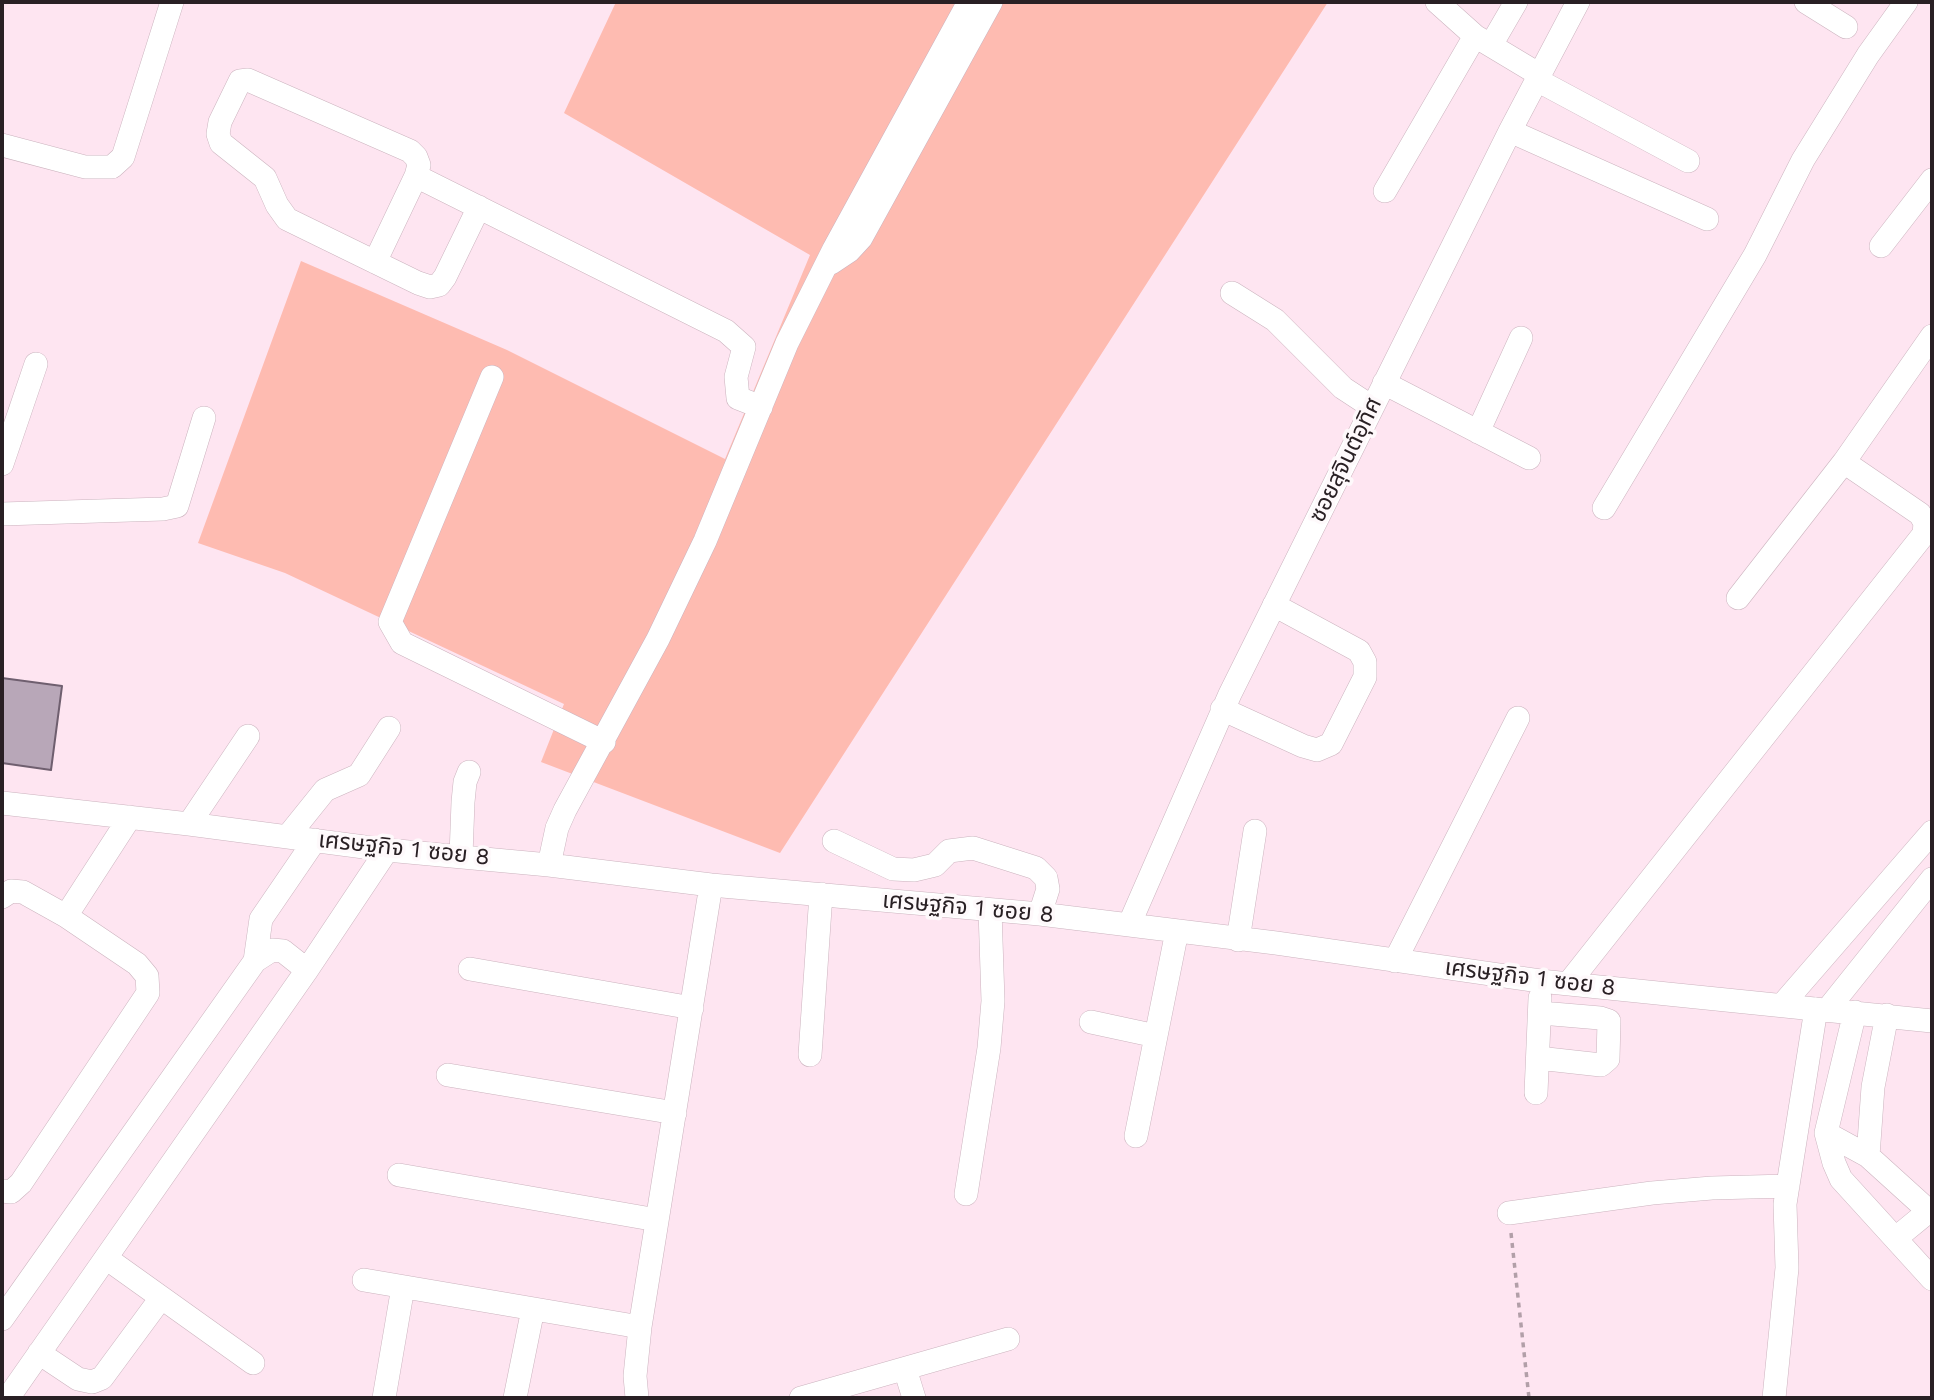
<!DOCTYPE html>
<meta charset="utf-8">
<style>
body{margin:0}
#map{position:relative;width:1934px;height:1400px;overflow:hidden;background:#fee5f1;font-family:"Work Sans",sans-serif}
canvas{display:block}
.frame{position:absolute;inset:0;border:4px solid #292024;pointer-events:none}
</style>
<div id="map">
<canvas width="1934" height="1400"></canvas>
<div class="frame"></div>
</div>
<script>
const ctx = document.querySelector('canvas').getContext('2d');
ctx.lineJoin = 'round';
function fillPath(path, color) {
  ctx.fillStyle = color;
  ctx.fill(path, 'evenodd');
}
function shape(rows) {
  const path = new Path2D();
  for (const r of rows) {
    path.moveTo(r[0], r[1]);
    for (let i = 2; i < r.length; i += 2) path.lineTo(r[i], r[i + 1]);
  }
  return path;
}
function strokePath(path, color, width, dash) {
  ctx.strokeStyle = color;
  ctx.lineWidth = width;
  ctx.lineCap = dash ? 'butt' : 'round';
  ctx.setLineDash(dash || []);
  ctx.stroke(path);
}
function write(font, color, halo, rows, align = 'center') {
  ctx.font = font + ' "Work Sans","Noto Sans Thai",sans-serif';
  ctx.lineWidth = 7;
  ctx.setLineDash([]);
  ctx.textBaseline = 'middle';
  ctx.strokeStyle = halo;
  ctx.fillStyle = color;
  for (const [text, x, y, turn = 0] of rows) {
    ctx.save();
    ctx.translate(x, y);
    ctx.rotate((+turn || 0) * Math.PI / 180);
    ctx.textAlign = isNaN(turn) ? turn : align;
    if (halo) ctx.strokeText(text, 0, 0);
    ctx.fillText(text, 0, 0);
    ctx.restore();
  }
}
const green = shape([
 [616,2,1328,2,780,853,541,762,564,704,285,573,198,543,301,261,507,350,725,459,810,255,564,113]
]);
const building = shape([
 [2,678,62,686,51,770,2,763,2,678]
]);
const path = shape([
 [1511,1233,1529,1398]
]);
const minor = shape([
 [1437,2,1475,36,1540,75],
 [1806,2,1846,27],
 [1491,45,1516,2],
 [1537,80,1688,161],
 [1510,131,1707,219],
 [2,145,85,167,112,167,123,157,172,2],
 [416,176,726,331,744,347,736,377,738,398,761,407],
 [1385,191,1475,36],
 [1881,246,1932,180],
 [375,262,416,176,419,165,416,157,410,151,248,80,240,81,220,122,218,134,221,143,265,178,277,205,287,219,375,262,418,283,430,287,439,285,445,277,479,207],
 [831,263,849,251,861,238,991,2],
 [1232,293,1275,320,1343,388,1372,407],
 [492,377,390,622,402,643,604,742],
 [1384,383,1529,458],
 [1478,432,1521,338],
 [1844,462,1932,336],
 [2,464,36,364],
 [1604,508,1755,255,1803,160,1868,55,1906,2],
 [2,514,163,509,177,506,204,418],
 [1222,709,1303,746,1317,750,1331,744,1365,677,1365,662,1359,651,1274,605],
 [2,803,189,824,387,850,549,865,711,885,1040,914,1276,943,1540,981,1932,1021],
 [189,824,248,736],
 [288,836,325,790,359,775,389,728],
 [834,841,893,869,914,870,935,865,949,851,973,848,1036,868,1046,878,1048,889,1040,914],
 [461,856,463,802,465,782,469,772],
 [549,865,557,828,565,810,658,639,705,541,787,343,834,249,969,2],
 [2,897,11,891,23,892,66,916,137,964,147,976,148,993,21,1183,11,1192,2,1191],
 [66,916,130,817],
 [1129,925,1230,694,1510,131,1578,2],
 [1238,940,1255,831],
 [255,961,261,919,315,840],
 [1395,961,1518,718],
 [470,969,692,1008],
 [1568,984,1924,534,1925,523,1920,514,1844,462,1738,598],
 [1782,1005,1932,832],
 [1828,1009,1932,879],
 [1855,1012,1826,1133,1834,1163,1841,1179,1932,1279],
 [1091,1022,1156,1036],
 [810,1055,821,894],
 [1538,1058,1601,1065,1608,1059,1609,1021,1600,1018,1541,1013],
 [448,1075,675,1113],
 [1536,1093,1540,998],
 [1826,1133,1868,1156,1932,1214],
 [1136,1136,1177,931],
 [1868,1156,1873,1087,1887,1015],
 [399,1175,657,1220],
 [966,1194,989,1048,993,1001,990,910],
 [1509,1213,1652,1193,1712,1188,1788,1186],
 [1896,1238,1929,1211],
 [106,1258,253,1363],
 [364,1280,640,1327],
 [2,1319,255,961,272,950,283,951,307,970],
 [39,1353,78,1379,92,1382,102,1378,161,1298],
 [905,1369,914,1398],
 [8,1398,307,970,387,850],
 [384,1398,403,1287],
 [515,1398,533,1309],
 [637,1398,635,1376,640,1327,711,885],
 [801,1398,1008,1339],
 [1774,1398,1787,1268,1785,1204,1816,1009]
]);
const streetNames = [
 ["ซอยสุจินต์อุทิศ",1346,460,-64],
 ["เศรษฐกิจ 1 ซอย 8",404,849,6],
 ["เศรษฐกิจ 1 ซอย 8",968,908,5],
 ["เศรษฐกิจ 1 ซอย 8",1530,978,7]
];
fillPath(green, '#febbb1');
fillPath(building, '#b8a7b8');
strokePath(building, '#6f5f6f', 2);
strokePath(minor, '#cbb3be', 24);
strokePath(path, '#b29fa8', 3.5, [5, 5]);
strokePath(minor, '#fff', 23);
write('23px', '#292024', '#fef9fb', streetNames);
</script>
